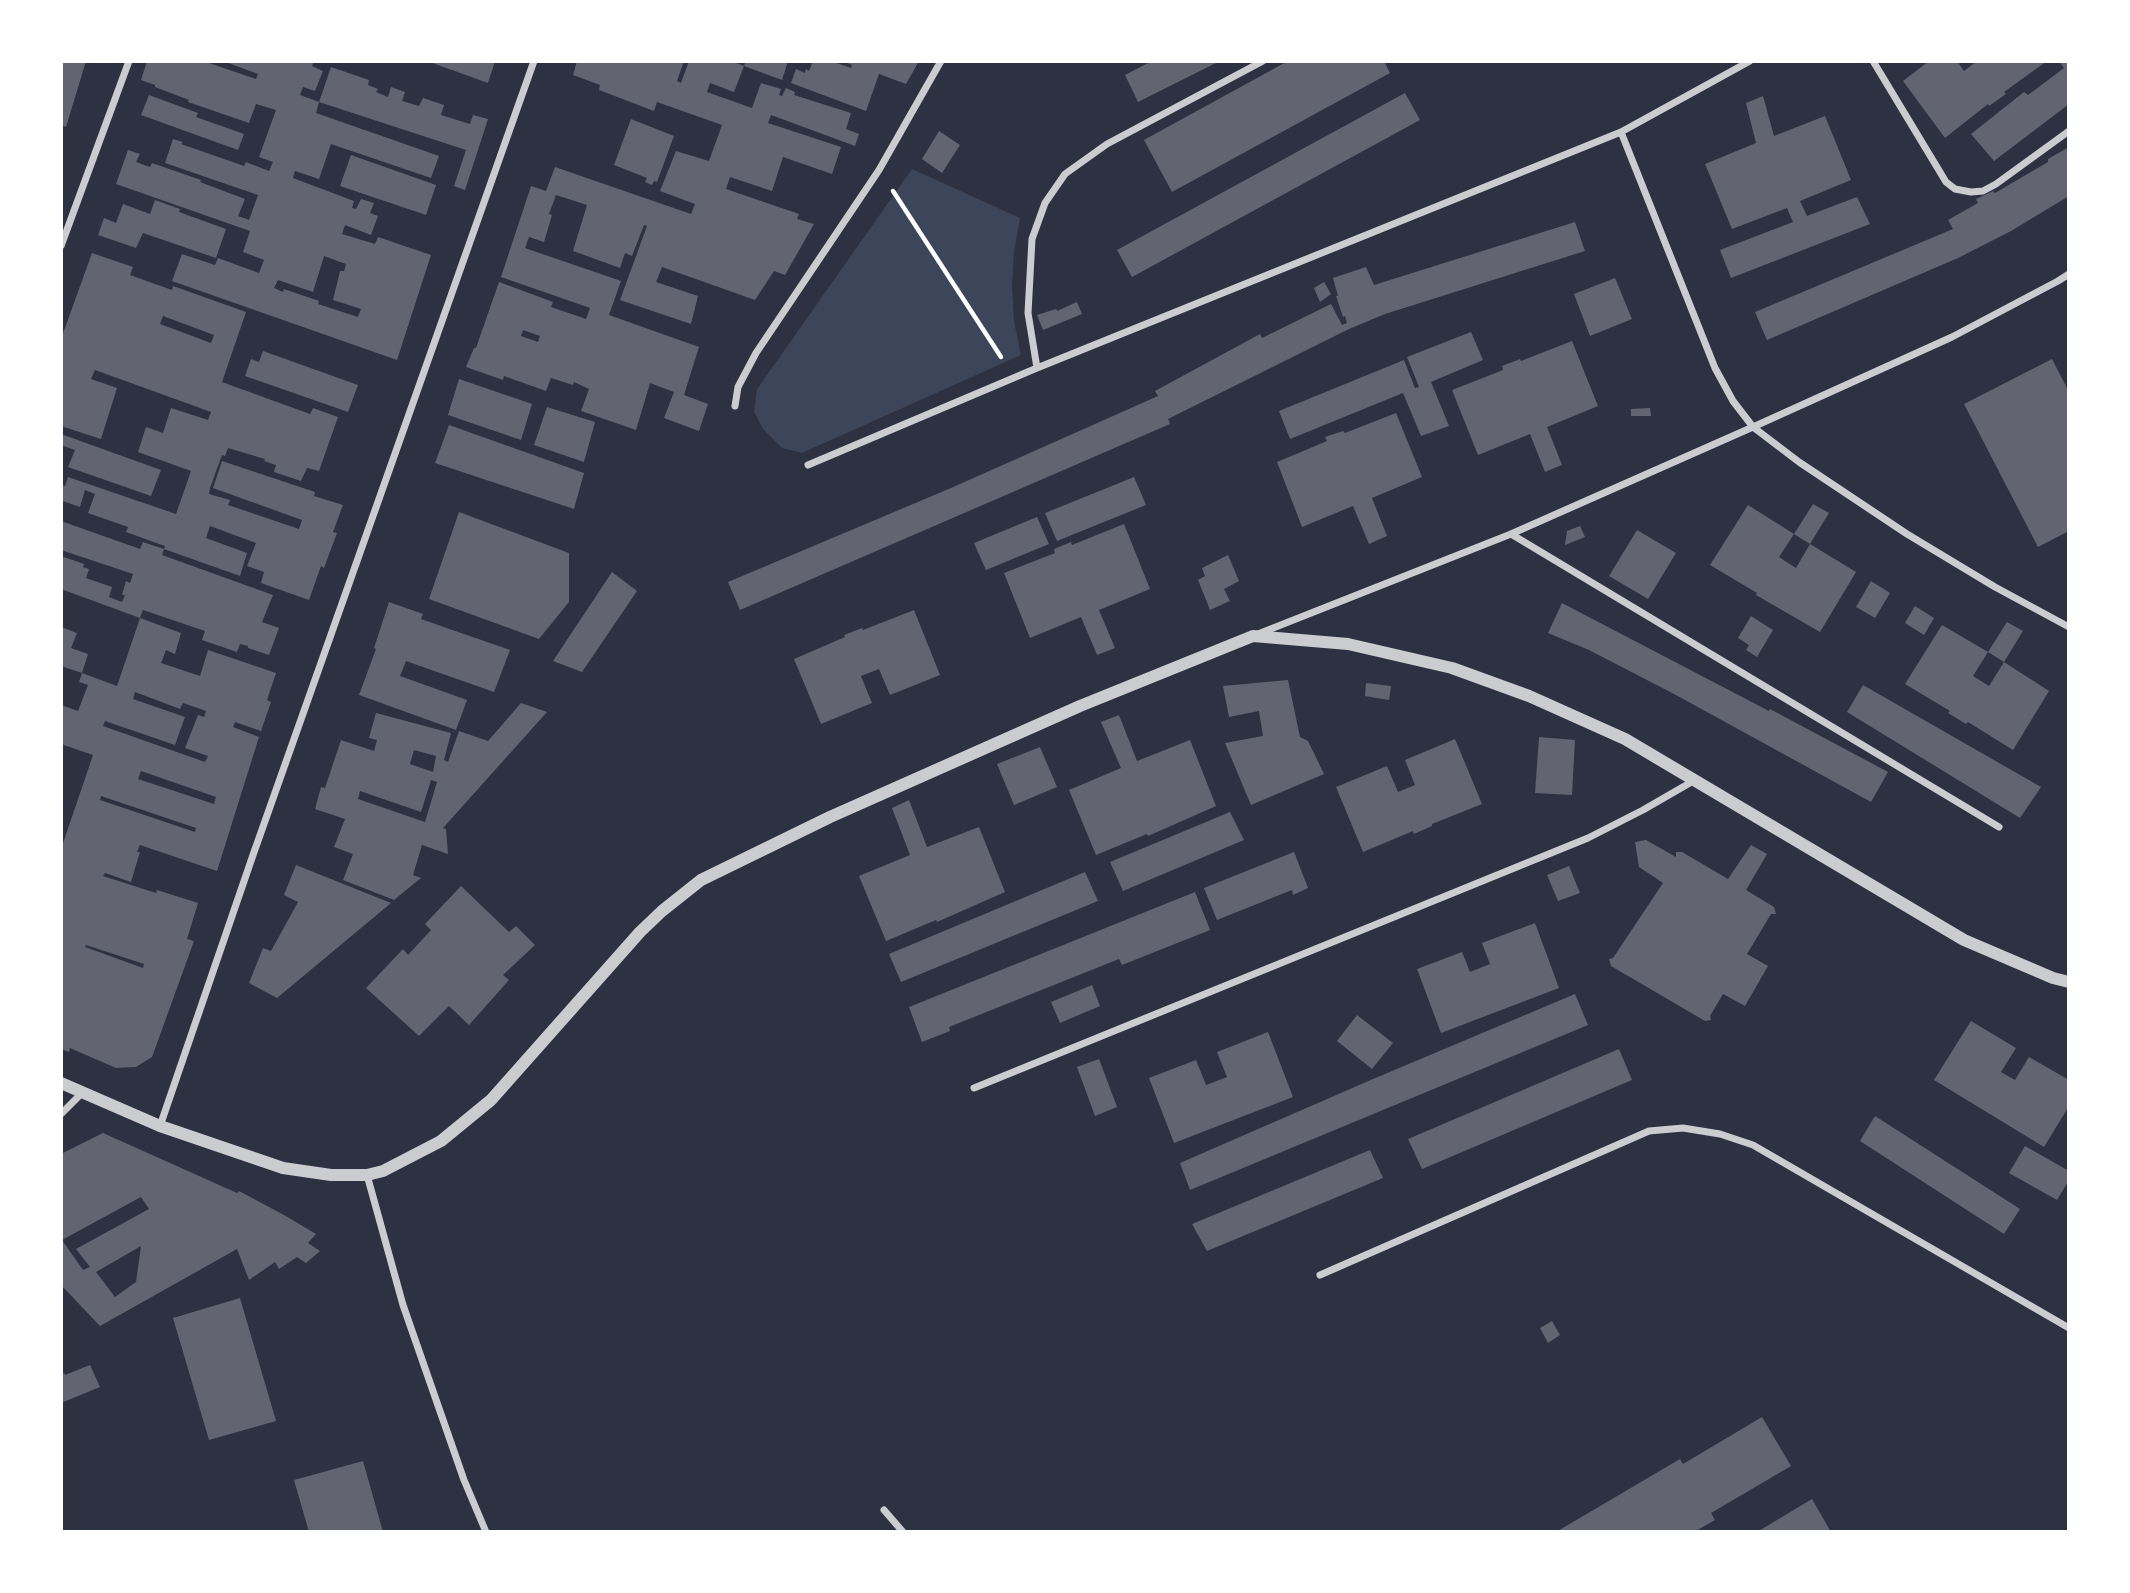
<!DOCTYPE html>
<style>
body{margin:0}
#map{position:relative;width:2130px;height:1593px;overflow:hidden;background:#2d3142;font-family:"Exo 2",sans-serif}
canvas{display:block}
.frame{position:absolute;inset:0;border:63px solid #fff;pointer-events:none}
</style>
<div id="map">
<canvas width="2130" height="1593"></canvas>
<div class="frame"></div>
</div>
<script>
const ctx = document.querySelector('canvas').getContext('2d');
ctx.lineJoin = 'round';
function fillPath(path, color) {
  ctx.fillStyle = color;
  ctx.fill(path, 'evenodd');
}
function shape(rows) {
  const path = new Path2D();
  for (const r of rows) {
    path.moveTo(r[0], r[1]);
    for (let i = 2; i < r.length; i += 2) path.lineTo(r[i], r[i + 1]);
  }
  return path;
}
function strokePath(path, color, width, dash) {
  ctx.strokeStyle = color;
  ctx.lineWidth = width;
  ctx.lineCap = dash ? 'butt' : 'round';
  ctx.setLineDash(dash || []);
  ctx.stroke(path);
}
const green = shape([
 [912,169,1020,218,1014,252,1012,286,1014,321,1021,355,802,453,782,448,763,429,754,412,757,389]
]);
const building = shape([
 [61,61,86,61,66,127,61,125],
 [147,61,203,61,256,79,258,74,223,61,314,61,312,66,323,71,315,91,303,87,300,95,319,102,316,113,439,156,431,178,331,144,319,179,295,171,293,178,354,201,352,208,356,209,361,199,374,203,370,213,378,216,371,235,345,225,342,234,375,244,378,237,431,255,397,360,172,281,182,254,215,265,218,258,259,273,264,260,243,252,250,231,116,184,128,150,140,154,136,162,150,167,152,163,201,180,200,182,245,199,238,216,249,220,258,195,165,163,173,139,183,142,181,144,244,166,246,162,269,171,273,162,259,157,276,110,256,104,249,123,188,102,189,100,155,87,155,85,141,80],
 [324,256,346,264,344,271,340,271,333,300,361,309,358,317,318,304,319,301,284,289,283,292,274,288,278,280,313,292],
 [427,61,495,61,488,83],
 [577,61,684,61,677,81,681,83,689,61,731,61,744,66,734,92,710,83,707,92,752,108,761,83,781,89,779,95,782,96,786,88,795,92,794,95,851,113,846,129,859,134,855,146,771,115,768,123,841,147,832,174,783,157,772,191,730,177,726,189,799,214,797,219,814,224,785,275,774,271,755,300,662,267,656,282,698,296,691,324,620,300,647,226,644,225,632,256,625,253,620,268,573,251,587,205,556,195,549,214,552,215,544,242,529,237,525,248,621,281,609,315,699,347,684,395,708,404,699,431,664,418,674,392,650,383,636,430,581,411,589,389,574,382,573,385,551,378,546,391,504,376,503,380,466,367,474,348,476,348,499,282,553,302,551,307,586,319,590,308,501,277,531,186,546,191,555,167,691,214,695,204,660,191,676,151,709,161,722,125,657,102,654,111,599,90,600,85,573,75],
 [523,330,540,336,538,342,521,336],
 [746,61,788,61,782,80,744,66],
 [813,61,831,61,851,68,852,65,843,61,919,61,906,84,879,74,866,111,791,83,796,69,805,73,806,69,809,71],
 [1152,61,1220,61,1138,102,1125,75],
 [1288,61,1384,61,1390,73,1172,192,1144,140],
 [1929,61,1957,61,1964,71,1977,61,2047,61,2004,92,2006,94,1989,106,1988,104,1945,138,1903,81],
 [2059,61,2069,61,2069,104,1994,161,1971,134,2024,92,2028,95,2064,68],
 [331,67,369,80,368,85,378,89,376,92,388,97,391,87,405,92,402,101,419,106,423,98,444,105,441,115,470,124,473,115,488,119,465,190,454,186,466,150,319,102],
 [1405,93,1420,120,1132,277,1117,250],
 [149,95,198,113,196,117,244,134,238,150,141,115],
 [1763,96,1774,136,1825,116,1851,180,1800,201,1807,216,1857,197,1870,224,1731,278,1720,250,1793,222,1787,208,1732,229,1705,164,1756,143,1746,103],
 [631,119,674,136,657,182,654,181,652,185,645,182,647,178,614,165],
 [939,131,960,145,942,173,922,159],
 [2069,147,2069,196,2011,231,1958,258,1767,340,1755,312,1953,229,1948,220,1978,203,1976,199,1993,191,1995,193,2048,162,2048,159],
 [351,155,436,185,426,215,340,186],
 [155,200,180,209,179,212,226,229,216,258,143,233,136,248,98,235,104,218,116,223,123,204,150,214],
 [1575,222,1585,251,1385,314,1349,329,1168,419,1170,424,740,610,728,582,951,488,1158,396,1155,391,1260,334,1262,338,1331,304,1342,325,1347,323,1345,316,1343,317,1336,296,1338,296,1333,278,1366,267,1374,285],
 [92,253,133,267,130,275,172,290,173,286,246,312,222,382,310,414,313,408,338,417,319,471,307,468,301,481,274,472,276,465,264,461,265,459,228,448,225,456,222,455,210,488,209,494,230,500,228,505,299,529,302,520,213,488,222,461,315,492,314,496,343,505,333,532,337,533,324,568,321,566,309,600,261,583,264,572,247,566,256,543,210,526,206,538,247,553,240,576,164,549,165,546,126,532,128,527,88,513,95,494,85,490,80,507,63,501,61,506,61,485,65,486,68,477,176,514,191,471,138,452,146,427,163,433,171,408,208,420,211,412,95,370,91,379,117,388,101,439,61,426,61,339],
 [163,316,214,335,211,343,160,324],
 [1615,278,1632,319,1590,336,1574,294],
 [1324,282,1331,294,1320,302,1314,288],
 [1077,302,1082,314,1043,330,1037,315,1056,309,1057,311],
 [1471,332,1483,360,1431,382,1449,426,1421,436,1403,393,1290,439,1279,411,1404,360,1415,388,1419,387,1407,357],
 [1572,341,1598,406,1547,427,1562,465,1545,472,1530,434,1478,455,1452,390,1503,370,1502,366,1520,359,1521,361],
 [263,351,358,385,348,412,245,376,251,359,259,362],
 [2052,359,2069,392,2069,531,2038,547,1964,404],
 [459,379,532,404,521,440,448,415],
 [547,407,595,422,584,462,534,445],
 [1650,408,1651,416,1631,416,1631,409],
 [1396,413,1422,477,1372,498,1387,536,1369,544,1353,506,1302,527,1277,462,1327,441,1325,437,1343,431,1345,433],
 [449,425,584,473,574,509,435,463],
 [61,434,161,470,151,496,68,467,75,450,61,445],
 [1134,477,1146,505,1057,541,1045,513],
 [1813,504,1829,513,1810,544,1856,572,1820,632,1756,595,1757,593,1710,565,1748,505,1794,534,1779,557,1796,568,1810,544,1794,534],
 [459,512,569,553,569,602,539,639,429,599],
 [1037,517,1049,544,986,570,974,543],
 [61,521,140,549,143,542,164,549,162,555,273,595,262,622,279,628,269,655,248,648,248,646,240,644,237,652,202,640,205,631,193,627,143,610,140,618,61,589,61,556,84,564,83,567,89,569,86,578,112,587,109,597,122,602,125,595,122,595,126,581,130,583,133,574,61,550],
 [1124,524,1150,589,1099,610,1115,648,1097,655,1081,617,1030,638,1004,573,1055,553,1054,549,1071,542,1072,545],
 [1580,526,1585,537,1565,545,1567,531],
 [1637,530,1676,553,1648,599,1609,576],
 [1228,555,1239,581,1224,589,1230,601,1210,610,1198,580,1205,576,1202,568],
 [612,572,637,591,582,672,553,661],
 [1871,581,1890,593,1875,618,1856,607],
 [389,602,423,614,421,619,510,650,494,692,406,661,400,676,467,700,456,730,359,695,376,649,374,648],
 [1562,603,1769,711,1770,709,1888,772,1871,802,1676,695,1589,650,1548,633],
 [1915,606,1934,618,1924,635,1905,623],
 [914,610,940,675,890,695,879,669,861,676,872,703,821,724,794,659,845,637,844,635,862,628,863,630],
 [1751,616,1773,630,1757,657,1746,650,1749,645,1738,638],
 [140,618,181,633,175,654,166,650,161,663,200,676,208,650,276,673,267,700,271,702,261,731,235,722,233,727,259,737,217,871,140,845,137,852,140,852,131,882,105,873,103,876,156,893,157,890,198,903,187,939,194,941,152,1057,136,1067,116,1068,70,1048,69,1052,61,1049,61,849,93,755,61,744,61,705,78,711,88,685,79,682,82,673,61,666,61,627,77,633,71,648,88,654,82,673,117,686],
 [135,692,180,709,183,703,206,711,204,717,198,715,185,748,208,756,205,762,103,726,105,721,175,745,185,717,133,699],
 [141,771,216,797,214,804,138,779],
 [101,796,196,828,195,832,100,800],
 [86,945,144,964,143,968,85,947],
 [2007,622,2023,631,2004,662,1988,652],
 [1942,625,1988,652,1973,676,1989,686,2004,662,2049,691,2013,750,1968,722,1966,724,1948,713,1950,711,1905,684],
 [1288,680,1300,737,1308,741,1324,774,1251,805,1225,743,1263,736,1259,711,1229,717,1223,686],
 [1366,683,1391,686,1389,700,1365,696],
 [1863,685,2041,787,2020,818,1847,712],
 [521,703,547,712,443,828,446,829,448,854,422,845,413,875,421,878,394,900,343,880,353,854,334,847,345,819,315,809,321,787,325,788,341,740,374,751,377,740,369,738,376,713,451,733,444,760,448,762,459,731,488,741],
 [414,750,436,756,433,772,410,764],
 [431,780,437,782,425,822,358,799,360,791,421,812],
 [1119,715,1137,761,1190,740,1216,806,1148,836,1147,834,1096,855,1069,790,1121,768,1101,722],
 [1539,737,1575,740,1572,795,1535,793],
 [1455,739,1482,804,1432,824,1432,826,1414,834,1413,831,1363,852,1336,787,1387,766,1398,792,1415,785,1405,760],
 [1040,747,1057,787,1014,805,997,764],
 [909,800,927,847,979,827,1005,892,937,922,936,920,886,941,859,876,910,855,892,808],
 [1230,812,1244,840,1123,891,1110,862],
 [1646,840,1676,857,1676,852,1682,852,1728,879,1751,845,1767,854,1746,890,1774,907,1776,914,1771,914,1747,954,1768,966,1745,1006,1723,994,1710,1016,1711,1020,1705,1021,1611,966,1609,959,1613,958,1663,883,1639,867,1635,842],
 [1294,852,1308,888,1293,895,1292,890,1217,920,1204,888],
 [296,865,391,903,277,998,249,983,263,948,271,951,298,902,284,895],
 [1569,866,1580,893,1558,901,1547,875],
 [1085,872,1098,901,901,982,889,954],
 [461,886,509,932,516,926,535,945,503,975,509,980,469,1025,449,1006,419,1036,366,988,403,949,408,955,431,930,425,924],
 [1195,892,1210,930,1122,965,1119,959,949,1027,950,1031,922,1042,909,1007],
 [1535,923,1559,988,1441,1033,1417,969,1462,952,1470,972,1490,964,1482,943],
 [1092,985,1100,1006,1060,1023,1051,1002],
 [1575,994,1588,1025,1190,1190,1180,1163,1373,1079],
 [1357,1015,1393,1043,1372,1069,1337,1041],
 [1971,1021,2016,1048,2001,1072,2015,1080,2029,1057,2069,1080,2069,1106,2044,1147,1934,1080],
 [1268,1032,1293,1097,1174,1143,1149,1078,1196,1060,1206,1085,1227,1077,1217,1052],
 [1619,1049,1632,1080,1422,1169,1408,1139],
 [1099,1059,1117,1107,1095,1116,1077,1067],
 [1875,1116,2020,1209,2004,1234,1860,1141],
 [103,1133,237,1193,239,1191,284,1215,316,1234,308,1243,320,1251,306,1263,297,1257,279,1269,275,1262,249,1280,237,1249,100,1326,61,1285,61,1154],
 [141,1197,149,1209,76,1249,90,1267,83,1270,62,1240],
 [141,1246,136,1282,115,1297,96,1272],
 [2025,1146,2069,1171,2069,1180,2057,1200,2009,1173],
 [1370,1150,1383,1178,1207,1251,1192,1224],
 [240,1298,276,1421,209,1440,173,1318],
 [1552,1321,1560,1335,1548,1343,1540,1328],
 [90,1365,100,1387,61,1403,61,1374,64,1373,65,1375],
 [1762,1417,1791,1466,1711,1513,1715,1520,1694,1532,1556,1532,1680,1459,1683,1464],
 [363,1461,383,1532,309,1532,294,1480],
 [1812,1499,1831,1532,1757,1532]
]);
const path = shape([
 [893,191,1001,357]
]);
const minor = shape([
 [1873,61,1946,182,1955,189,1971,192,1983,191,1996,184,2069,131],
 [1621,132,1715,368,1733,401,1753,427,1799,462,1907,534,1995,587,2069,627],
 [61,246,129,61],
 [1037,368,1028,313,1032,239,1045,203,1065,174,1107,144,1263,61],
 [735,406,738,387,756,353,879,170,941,61],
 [808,465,1037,368,1621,132,1750,61],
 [1511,534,1999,827],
 [1258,634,1511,534,1753,427,1952,337,2058,281,2069,274],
 [974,1088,1588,838,1643,810,1695,780],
 [61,1114,82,1093],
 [160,1126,253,855,534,61],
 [367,1175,403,1305,464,1480,486,1532],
 [1320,1275,1649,1131,1683,1128,1720,1134,1753,1145,2069,1328],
 [884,1510,903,1532]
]);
const tertiary = shape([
 [61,1083,160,1126,283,1168,331,1175,367,1175,383,1171,441,1141,491,1100,640,932,662,911,701,880,830,817,1080,706,1253,636,1348,644,1452,668,1529,696,1625,739,1964,940,2053,978,2069,982]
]);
fillPath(green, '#3c4559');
fillPath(building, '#626471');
strokePath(path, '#fff', 4.5);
strokePath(minor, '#caccd0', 7);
strokePath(tertiary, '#caccd0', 12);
</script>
